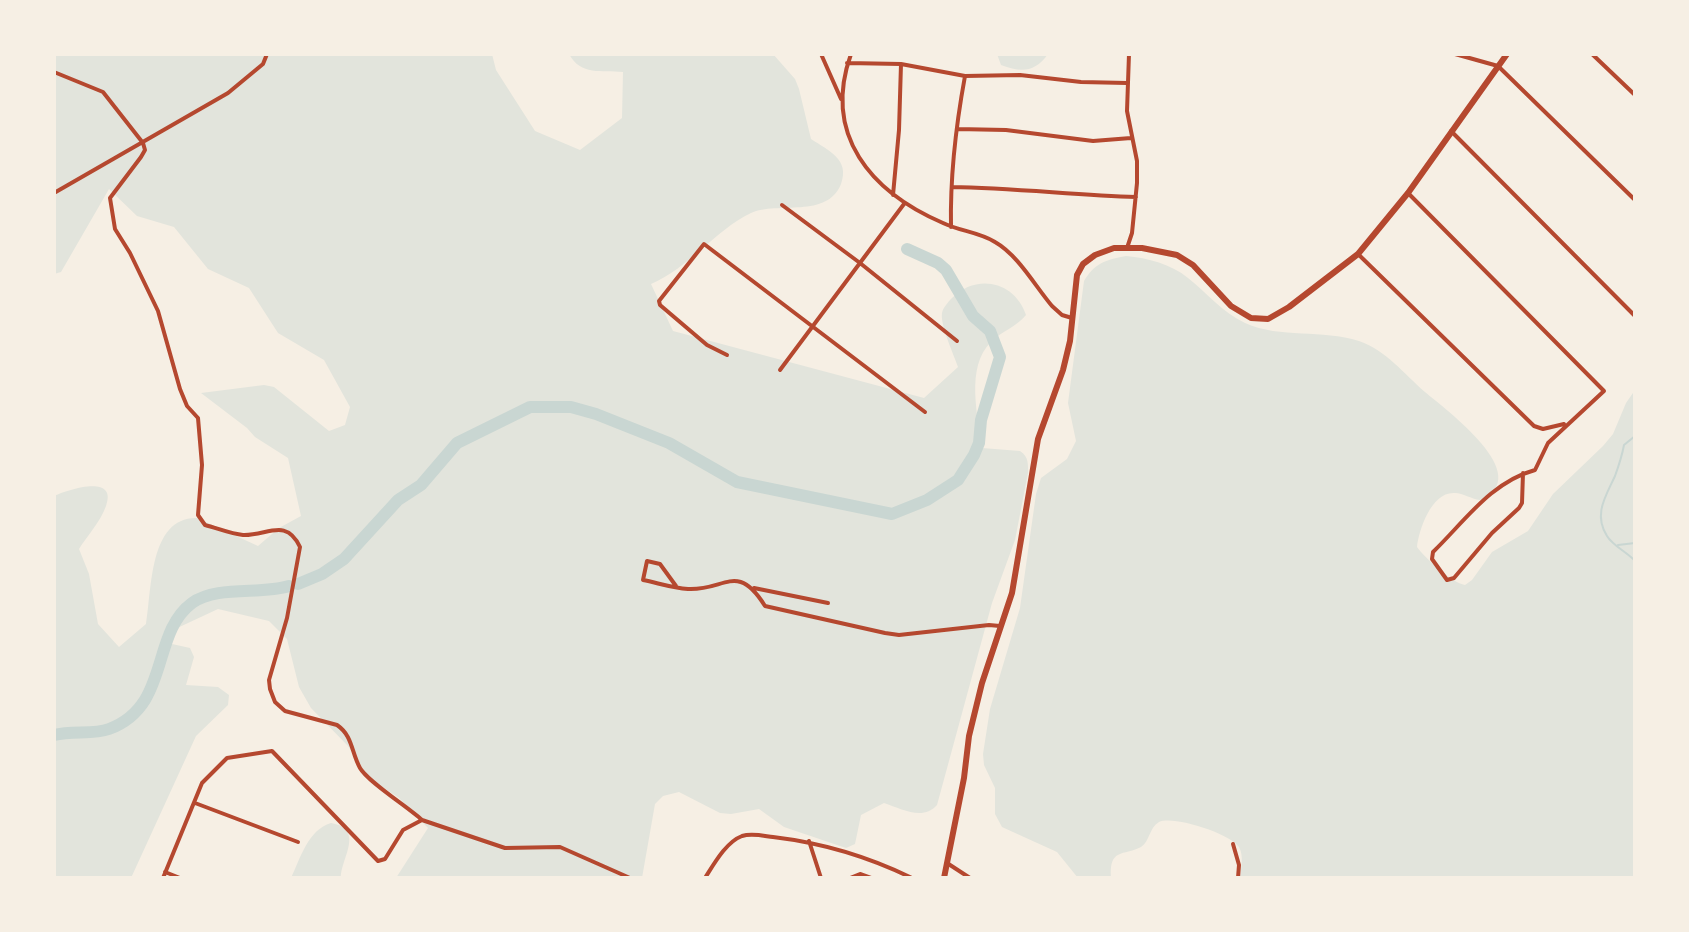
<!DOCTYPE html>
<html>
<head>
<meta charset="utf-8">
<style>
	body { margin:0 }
	#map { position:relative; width:1689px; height:932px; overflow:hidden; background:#f6efe4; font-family:Commissioner,sans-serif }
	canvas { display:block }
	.frame { position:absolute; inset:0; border:56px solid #f6efe4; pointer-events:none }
</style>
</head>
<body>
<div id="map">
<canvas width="1689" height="932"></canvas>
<div class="frame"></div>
</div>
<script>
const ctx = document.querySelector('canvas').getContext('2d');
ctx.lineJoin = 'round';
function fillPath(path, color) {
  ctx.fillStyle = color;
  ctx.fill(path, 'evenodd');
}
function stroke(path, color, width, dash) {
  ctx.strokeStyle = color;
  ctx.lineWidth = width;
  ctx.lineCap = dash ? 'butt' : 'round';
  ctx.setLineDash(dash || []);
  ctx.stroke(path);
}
fillPath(new Path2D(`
	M54,54H492L496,70L535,131L580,150L622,118L623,72C601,70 581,76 569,54H773L795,79L799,89L811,139C829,151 850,159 841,184C827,219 778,201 751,213C714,231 689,268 651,284L673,331L924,398L958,367C954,355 940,325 942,313C943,308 948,302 952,298C976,273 1015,281 1026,315C1016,327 1002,331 991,342C965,367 978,417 982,448L1020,451C1029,457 1028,464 1028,473L1015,540L992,603L937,805C923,821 902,809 884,803L861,815L855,844L846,848L784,827L759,809L731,814L720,813L679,792L663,796L655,804L642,878H396L428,828L399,798L369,778L348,746L311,708L299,687L287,639L269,621L218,609L173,630L172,644L190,648L194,657L186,685L218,687L229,695L228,705L196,736L131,878H54V496C67,490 118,473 106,506C101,521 87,536 79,549L89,574L98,624L119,647L146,624C152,589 149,517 197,518L258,546L279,528L301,516L288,458L255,437L247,428L201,393L264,385L274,387L329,431L345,425L350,407L324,360L278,333L249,288L208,269L174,227L137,216L109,189L61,272L54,274Z
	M997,54H1048C1035,72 1022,73 1001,65Z
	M1126,256C1148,258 1171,264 1188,278C1207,293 1222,312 1245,323C1281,339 1322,329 1359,341C1387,351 1403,373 1425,392C1446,410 1537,476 1480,500C1471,499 1463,493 1455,493C1432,491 1419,529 1417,547C1425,558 1452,583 1465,585L1472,580L1492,552L1528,531L1553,494L1603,446L1613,434L1626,403L1635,390V878H1240C1241,868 1244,856 1239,847C1231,834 1173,815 1159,822C1149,828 1150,841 1141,847C1123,856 1109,848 1111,878H1078L1057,852L1002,827L995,814V788L984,765L983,754L990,709L1020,608L1036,494L1041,478L1067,459L1076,441L1068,403L1084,281C1095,263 1105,260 1126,256Z
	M331,823C366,829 340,860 341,878H291C301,857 308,830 331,823Z`), '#e2e4dc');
stroke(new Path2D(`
	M1635,436L1624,445C1622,456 1619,465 1615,476C1606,496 1593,514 1607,536C1613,546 1627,552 1635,561
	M1618,545L1635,543`), '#c9d6d2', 2);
stroke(new Path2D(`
	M298,584L322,574L344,559L398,500L421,485L457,443L530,407H571L596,414L669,443L737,482L892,514L927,500L958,480L974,455L979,443L981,420L1000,357L990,331L973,316L946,270L938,263L907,249
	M54,735C72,730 93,735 109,729C171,706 150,634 192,603C217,585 261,595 289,586`), '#c9d6d2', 12);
stroke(new Path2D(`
	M821,54L841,99
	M851,54C822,135 871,192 943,223C959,231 979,232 995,242C1018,255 1035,286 1052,306L1062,315L1072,318
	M1455,54L1498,66L1635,200
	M1592,54L1635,95
	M847,63L901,64L965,76L1020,75L1081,82L1127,83
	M54,72L103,92L143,143L145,150L141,157L110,198L115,229L130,253L158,311L180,389L187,406L198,418L202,465L198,515L205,525C217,528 231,534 243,535C267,536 286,517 300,547L287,618L269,680L270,689L275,702L285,711L337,725C353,736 351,752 360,768C368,782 408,807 422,820
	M957,129L1006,130L1093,141L1131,138
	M1451,131L1635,316
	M952,187C1013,188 1075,195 1136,197
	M54,193L228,93L263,64L267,54
	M1408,193L1604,391L1548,443L1535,470C1491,482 1465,521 1433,552L1432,559L1447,580L1454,578L1492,533L1519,508L1522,503L1523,473
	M893,195L899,130L901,64
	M782,205L860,263L957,341
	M951,227C950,177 956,125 965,76
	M1127,248L1132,233L1137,183V161L1127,111L1129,54
	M1358,254L1534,426L1543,429L1564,424
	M727,355L707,345L660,305L659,301L704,244L925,412
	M780,370L904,204
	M676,586L660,564L647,561L643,580C658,583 673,588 688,589C725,591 737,561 765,606L885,633L899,635L989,625L1000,626
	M754,588L828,603
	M195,803L298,842
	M809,841L821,878
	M1233,844L1239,865L1238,878
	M947,863L970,878
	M165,872L180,878
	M163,878L202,783L227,758L272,751L378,861L385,859L403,830L422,820L505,848L560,847L630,878
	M705,878C714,864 726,842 742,836C752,833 764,836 773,837C823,843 867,856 912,878
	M850,878L860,874L871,878`), '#b5482f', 4);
stroke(new Path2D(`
	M944,878L964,778L969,736L982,683L1012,593L1038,439L1063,370L1070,341L1077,275L1083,264L1095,255L1114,248H1142L1177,255L1193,265L1231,306L1251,318L1268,319L1289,307L1358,254L1408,193L1507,54`), '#b5482f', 6);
</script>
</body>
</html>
